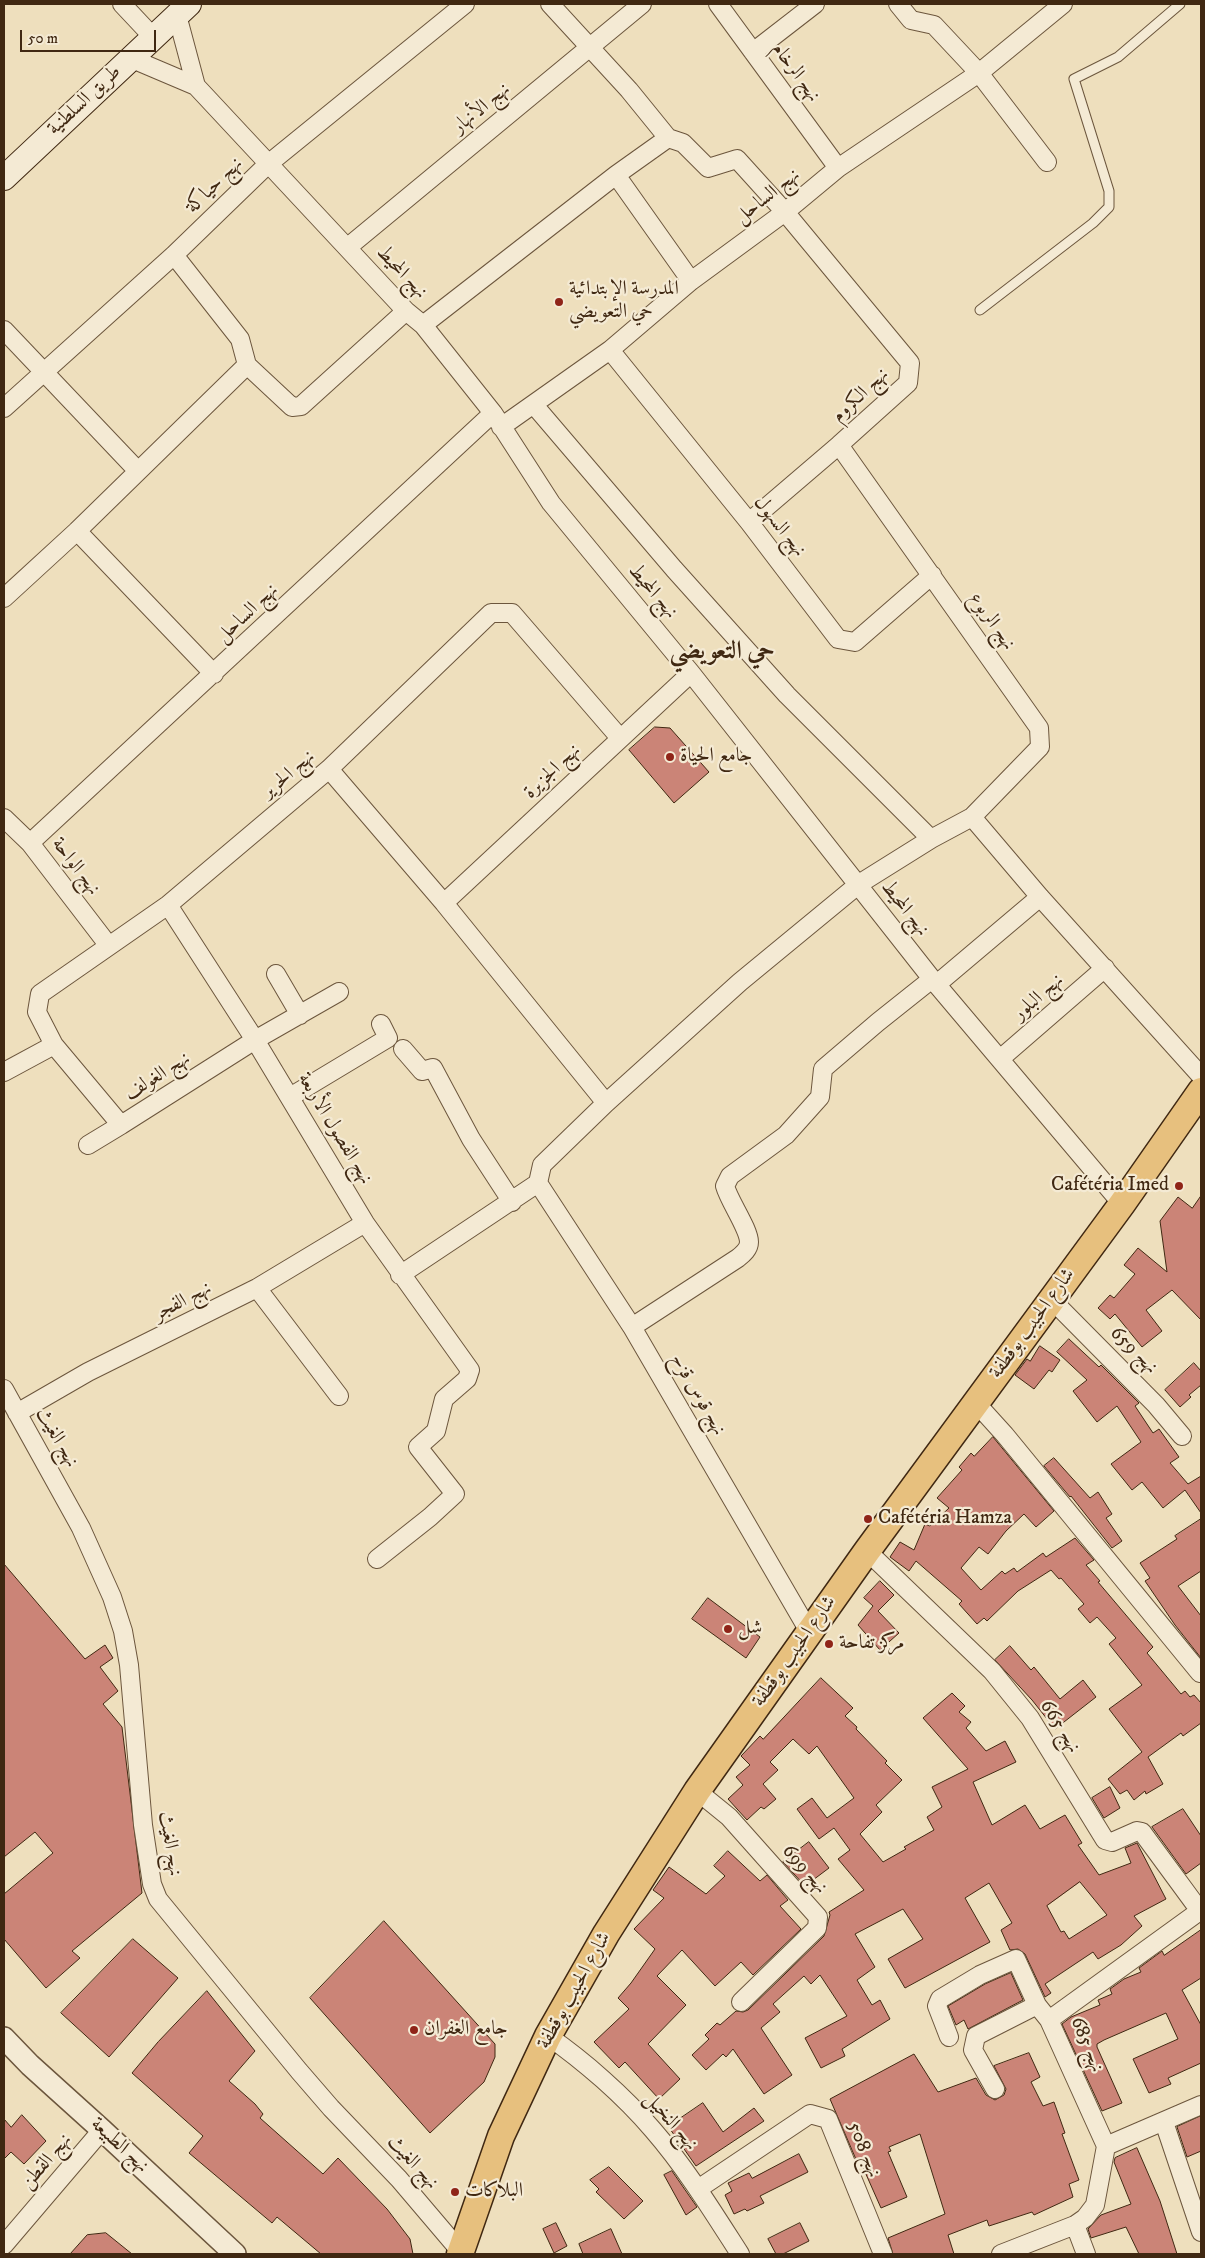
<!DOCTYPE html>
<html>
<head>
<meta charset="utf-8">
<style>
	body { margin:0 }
	#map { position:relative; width:1205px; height:2258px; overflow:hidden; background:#eedfbd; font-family:"IM FELL DW Pica",serif }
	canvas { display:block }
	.frame { position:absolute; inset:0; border:5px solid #402812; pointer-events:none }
	.scale { position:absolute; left:20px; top:30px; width:136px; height:22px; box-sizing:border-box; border:2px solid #402812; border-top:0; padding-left:6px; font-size:15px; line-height:18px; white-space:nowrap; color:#402812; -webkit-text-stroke:4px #f4ead4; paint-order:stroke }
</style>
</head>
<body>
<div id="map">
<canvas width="1205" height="2258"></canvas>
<div class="frame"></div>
<div class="scale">50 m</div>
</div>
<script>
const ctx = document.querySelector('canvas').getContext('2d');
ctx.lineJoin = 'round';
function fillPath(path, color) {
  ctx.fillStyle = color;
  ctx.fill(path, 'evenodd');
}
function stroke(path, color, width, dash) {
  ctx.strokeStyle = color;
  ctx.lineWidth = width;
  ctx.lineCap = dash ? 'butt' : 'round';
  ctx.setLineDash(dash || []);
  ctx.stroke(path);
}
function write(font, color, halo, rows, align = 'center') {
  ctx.font = font + ' "IM FELL DW Pica",Amiri,serif';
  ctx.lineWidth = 4.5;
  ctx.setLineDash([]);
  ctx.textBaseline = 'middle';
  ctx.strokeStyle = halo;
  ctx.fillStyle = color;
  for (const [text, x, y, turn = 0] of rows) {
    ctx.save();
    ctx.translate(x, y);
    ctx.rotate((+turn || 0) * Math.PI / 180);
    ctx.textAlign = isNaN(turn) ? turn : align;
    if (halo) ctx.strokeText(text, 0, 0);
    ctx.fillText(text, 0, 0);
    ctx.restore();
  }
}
const building = new Path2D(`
	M655,727L670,728L709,772L674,803L629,750Z
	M1201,1196V1320L1172,1290L1146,1310L1162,1331L1142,1347L1115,1314L1110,1319L1098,1308L1110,1295L1114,1298L1135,1274L1124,1265L1138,1248L1167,1272L1160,1221L1178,1197L1192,1208Z
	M1069,1339L1099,1367L1101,1365L1139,1403L1135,1406L1153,1433L1159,1429L1179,1457L1170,1463L1188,1484L1201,1476V1513L1185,1490L1163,1508L1142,1482L1132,1490L1111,1464L1141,1442L1117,1406L1097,1422L1073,1391L1087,1380L1057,1352Z
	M1040,1346L1060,1360L1052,1372L1049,1370L1034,1389L1015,1375L1027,1359L1030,1361Z
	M1194,1363L1201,1371V1385L1189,1395L1191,1397L1180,1407L1165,1390Z
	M993,1437L1054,1511L1036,1527L1024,1514L1006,1531L988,1554L979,1547L961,1568L981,1590L1002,1571L1005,1574L1014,1568L1017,1572L1043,1553L1046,1557L1075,1538L1094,1560L1086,1565L1100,1581L1098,1582L1153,1647L1147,1653L1181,1694L1185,1691L1190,1697L1194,1695L1201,1703V1723L1183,1736L1181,1733L1148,1757L1163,1784L1146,1794L1145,1791L1134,1800L1127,1790L1120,1794L1108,1779L1142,1752L1109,1709L1142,1685L1109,1644L1116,1638L1097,1617L1090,1623L1078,1609L1084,1604L1061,1578L1059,1579L1051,1570L1018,1591L987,1621L984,1618L977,1624L959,1604L962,1601L916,1561L909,1571L890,1557L900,1542L914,1550L925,1524L930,1526L949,1508L937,1498L962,1470L959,1467L971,1453L974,1456Z
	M1054,1458L1090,1498L1098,1492L1112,1514L1106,1518L1122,1541L1112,1548L1071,1496L1070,1497L1044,1466Z
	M1201,1519V1571L1178,1586L1201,1616V1658L1175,1625L1145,1581L1150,1578L1140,1563L1177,1539L1175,1536Z
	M4,1564L85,1659L105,1645L113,1658L100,1667L118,1691L103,1704L122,1727L142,1893L72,1951L80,1958L46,1988L4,1939V1894L53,1853L35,1832L4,1857Z
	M880,1581L894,1595L878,1611L899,1633L880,1650L858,1625L873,1606L864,1598Z
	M708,1598L760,1637L746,1658L692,1619Z
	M1010,1646L1031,1670L1034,1667L1060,1699L1083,1680L1096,1697L1055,1729L1032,1700L995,1660Z
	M821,1678L853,1708L845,1716L857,1727L856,1729L887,1761L885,1763L902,1780L876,1805L882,1812L860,1834L883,1862L906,1849L904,1847L934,1830L927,1817L942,1807L932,1787L968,1769L923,1718L952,1693L965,1706L959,1712L971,1722L966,1728L986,1751L1005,1741L1016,1762L973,1782L992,1825L1025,1805L1040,1829L1065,1815L1082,1843L1078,1845L1099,1875L1131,1863L1125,1848L1137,1843L1166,1899L1134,1916L1142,1926L1121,1945L1098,1959L1093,1952L1045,1984L1051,1993L1045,1997L1025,1954L1018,1949L1010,1950L1001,1930L1012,1923L989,1883L965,1898L990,1942L905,1988L888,1959L923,1939L903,1909L855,1934L875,1967L857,1980L872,2005L880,2000L890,2019L842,2049L845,2056L821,2068L805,2038L847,2016L820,1975L811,1984L804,1976L773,2004L780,2012L761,2028L792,2075L764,2094L733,2049L726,2057L723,2054L706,2070L692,2055L709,2039L705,2035L717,2023L720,2025L736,2011L743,2012L748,2010L824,1936L830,1915L829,1912L864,1890L838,1859L850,1850L834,1828L819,1839L797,1809L812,1798L827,1818L854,1798L817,1746L809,1754L793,1739L770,1762L778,1770L763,1784L776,1799L764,1809L761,1807L747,1820L728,1799L743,1785L736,1777L750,1765L741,1756L760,1736L763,1739ZM1080,1882L1107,1915L1069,1939L1064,1931L1061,1932L1047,1906Z
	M1110,1787L1120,1808L1104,1818L1092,1798Z
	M1183,1809L1201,1836V1863L1186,1874L1152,1827Z
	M809,1842L829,1868L805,1886L783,1862Z
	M728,1851L760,1881L767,1875L788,1900L780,1906L801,1929L753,1975L741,1962L715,1986L682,1950L657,1976L686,2005L648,2044L680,2079L659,2099L625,2062L619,2068L594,2042L629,2009L618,1998L631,1983L655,1949L634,1929L664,1898L653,1890L669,1867L706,1894L725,1876L714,1866Z
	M384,1921L495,2044V2057L484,2082L430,2133L310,1998Z
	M1201,1930V1978L1182,1990L1201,2025V2063L1168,2078L1171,2084L1149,2093L1133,2059L1178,2039L1166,2013L1104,2040L1097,2044V2047L1122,2103L1102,2111L1062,2024L1071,2017L1100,2005L1098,2000L1112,1994L1110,1989L1124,1979L1141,1972L1139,1968L1162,1951L1164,1955Z
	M133,1939L178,1978L109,2057L61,2013Z
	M1011,1973L1023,2000L968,2029L964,2020L956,2025L948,2006L985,1984Z
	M207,1991L255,2051L229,2081L255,2104L263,2114L260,2118L323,2174L338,2158L387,2209L410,2239L413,2254H321L277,2217L272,2223L189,2153L203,2136L132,2073L158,2042Z
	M1029,2053L1040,2077L1031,2082L1043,2106L1054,2102L1065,2133L1062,2134L1079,2180L1069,2184L1073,2197L1034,2215L1032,2212L989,2226L987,2220L948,2235L954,2254H893L888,2238L945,2214L920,2134L889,2147L891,2151L888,2152L907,2197L881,2208L861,2163L858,2164L830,2099L914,2054L938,2092L976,2078L986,2095L995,2100L1004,2095L1006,2089L994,2066Z
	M703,2103L723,2132L754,2108L764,2121L696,2166L670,2129L682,2121L681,2118Z
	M22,2115L46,2141L24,2164L11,2152L4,2159V2119L11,2127Z
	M1201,2116V2151L1187,2157L1177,2127Z
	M1137,2148L1160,2201L1177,2254H1139L1126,2227L1091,2238L1088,2229L1101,2215L1131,2204L1114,2162L1115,2158Z
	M799,2154L808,2172L760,2196L764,2203L747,2211L745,2209L734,2214L725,2195L732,2191L728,2183L749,2173L752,2178Z
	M609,2167L643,2201L624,2219L596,2192L599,2189L590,2180Z
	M672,2171L697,2207L686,2215L664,2175Z
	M556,2223L567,2246L554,2253L543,2229Z
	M800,2223L809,2241L783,2254H776L768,2239Z
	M611,2229L622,2254H583L579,2244Z
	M106,2233L132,2254H70L87,2235Z`);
fillPath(building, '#cb8477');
stroke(building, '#402812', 1);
const service = new Path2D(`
	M980,310L1093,223L1109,207V191L1074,79L1118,57L1180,4`);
const minor = new Path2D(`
	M122,4L153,37
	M550,4L629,90L668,138L683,143L708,168L737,159L785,212L910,363L908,383L839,445L749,522
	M718,4L838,168
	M898,4L911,20L934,25L979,73L1047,162
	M177,15L196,86
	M753,52L815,4
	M130,58L196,86L406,311L423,325L493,413L551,503L691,673L932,979L1122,1204
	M616,175L691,281
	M348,247L642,4
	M174,255L240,339L247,365L292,407L301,406L406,311
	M423,325L616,175L668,138
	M4,330L137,470
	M610,350L749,522L838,639L855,642L932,575
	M534,405L674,569L787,695L931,839
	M4,408L174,255L267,165L465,4
	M501,427L610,350L691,281L785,212L838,168L979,73L1063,4
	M77,531L214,674
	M4,598L77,531L247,365
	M329,769L444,903L606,1103
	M972,817L1040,897L1201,1076
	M4,818L30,843L109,946
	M30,843L493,413
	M444,903L691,673
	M168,905L255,1040L365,1223L470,1370L467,1379L444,1399L436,1431L418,1447L455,1494L430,1517L377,1559
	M276,974L300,1015
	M937,984L1040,897
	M54,1045L121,1125L255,1040L339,992
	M403,1049L422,1071L433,1068L471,1139L512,1202
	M1000,1059L1105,968
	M4,1072L54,1045L37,1012L40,994L168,905L329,769L491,613H512L620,738
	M290,1097L388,1038L381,1024
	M88,1145L121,1125
	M538,1183L632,1327L810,1633
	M400,1275L538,1183L542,1165L606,1103L740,982L859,884L931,839L972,817L1040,747L1039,728L839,445
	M257,1288L339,1396
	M1051,1299L1156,1405L1182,1436
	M632,1327L738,1258C743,1254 749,1249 749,1242C749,1229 729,1201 725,1186L730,1176L786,1135L820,1097L823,1069L878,1022L932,979
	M4,1389L81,1528L112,1597L123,1631L129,1665L143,1825L152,1884L158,1899L299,2071L331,2108L399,2179L461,2252
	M976,1403L1005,1435L1200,1673
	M17,1413L88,1372L257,1288L365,1223
	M867,1551L992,1671L1030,1718L1105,1840L1112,1842L1137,1831L1142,1832L1200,1911
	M697,1791L729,1817L818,1917L817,1928L741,2002
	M548,2036C584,2061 624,2096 653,2130C686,2168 713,2212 740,2254
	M949,2037L937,2006L940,1999L980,1975L1016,1959L1037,2005L1049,2020
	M995,2089L973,2050L976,2036L1037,2005
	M1164,2122L1201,2232
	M1106,2146L1201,2105
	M698,2189L810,2114L828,2119L883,2254
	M4,2245L102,2130
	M1001,2254L1075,2225
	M1086,2254L1075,2225L1085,2218L1095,2205L1106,2146L1049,2020L1201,1910`);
const tertiary = new Path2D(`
	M4,2038L30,2065L102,2130L235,2254`);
const secondary = new Path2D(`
	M4,178L189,4`);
const primary = new Path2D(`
	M460,2254L501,2136L548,2036L606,1934L697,1791L867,1551L1122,1204L1201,1091`);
stroke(service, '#6c563d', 11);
stroke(minor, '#6c563d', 20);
stroke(tertiary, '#6c563d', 24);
stroke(secondary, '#402812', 26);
stroke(primary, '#402812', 29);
stroke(service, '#f4ead4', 9);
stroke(minor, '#f4ead4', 18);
stroke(tertiary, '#f4ead4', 21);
stroke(secondary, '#f4ead4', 24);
stroke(primary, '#e7c07e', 26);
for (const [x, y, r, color] of [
	[559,302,5,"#8f2418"],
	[670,757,5,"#8f2418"],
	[1179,1186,5,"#8f2418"],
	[868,1519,5,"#8f2418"],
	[728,1629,5,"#8f2418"],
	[829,1644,5,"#8f2418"],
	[414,2030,5,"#8f2418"],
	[455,2192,5,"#8f2418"]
]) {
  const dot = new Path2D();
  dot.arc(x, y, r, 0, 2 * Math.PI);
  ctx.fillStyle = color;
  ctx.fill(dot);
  stroke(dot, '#f4ead4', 2);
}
write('20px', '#402812', '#f4ead4', [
	["نهج الرخام",795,73,54],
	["طريق السلطنية",85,101,-43],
	["نهج الأنهار",482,109,-39],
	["نهج حياكة",215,186,-44],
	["نهج الساحل",768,197,-38],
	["نهج المحيط",401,273,47],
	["نهج الكروم",861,396,-43],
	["نهج السهول",779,527,52],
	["نهج المحيط",652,592,50],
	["نهج الساحل",248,614,-43],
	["نهج الربوع",991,622,55],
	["نهج الجزيرة",553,772,-43],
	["نهج الحرير",289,775,-40],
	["نهج الواحة",75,867,53],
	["نهج المحيط",904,909,52],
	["نهج البلور",1039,998,-41],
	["نهج الغولف",158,1077,-32],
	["نهج الفصول الأربعة",334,1129,59],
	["نهج الفجر",183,1302,-27],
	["شارع الحبيب بوقطفة",1033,1324,-54],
	["نهج 659",1133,1351,45],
	["نهج قوس قزح",697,1395,60],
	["نهج الغيث",56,1438,60],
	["شارع الحبيب بوقطفة",795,1652,-55],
	["نهج 665",1059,1727,58],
	["نهج الغيث",169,1844,81],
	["نهج 699",804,1870,49],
	["شارع الحبيب بوقطفة",575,1991,-61],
	["نهج 685",1086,2045,68],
	["نهج النخيل",670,2122,49],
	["نهج الطبيعة",119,2146,43],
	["نهج 508",863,2150,68],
	["نهج القطن",47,2162,-49],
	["نهج الغيث",412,2163,48]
]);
write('20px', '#402812', '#f4ead4', [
	["المدرسة الإبتدائية",569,290],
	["حي التعويضي",569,313],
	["جامع الحياة",680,757],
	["Cafétéria Imed",1169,1186,"right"],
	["Cafétéria Hamza",878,1519],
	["شل",738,1629],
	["مركز تفاحة",839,1644],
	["جامع الغفران",424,2030],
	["البلاكات",465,2192]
], 'left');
write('bold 25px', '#402812', '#f4ead4', [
	["حي التعويضي",722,653]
]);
</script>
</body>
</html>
